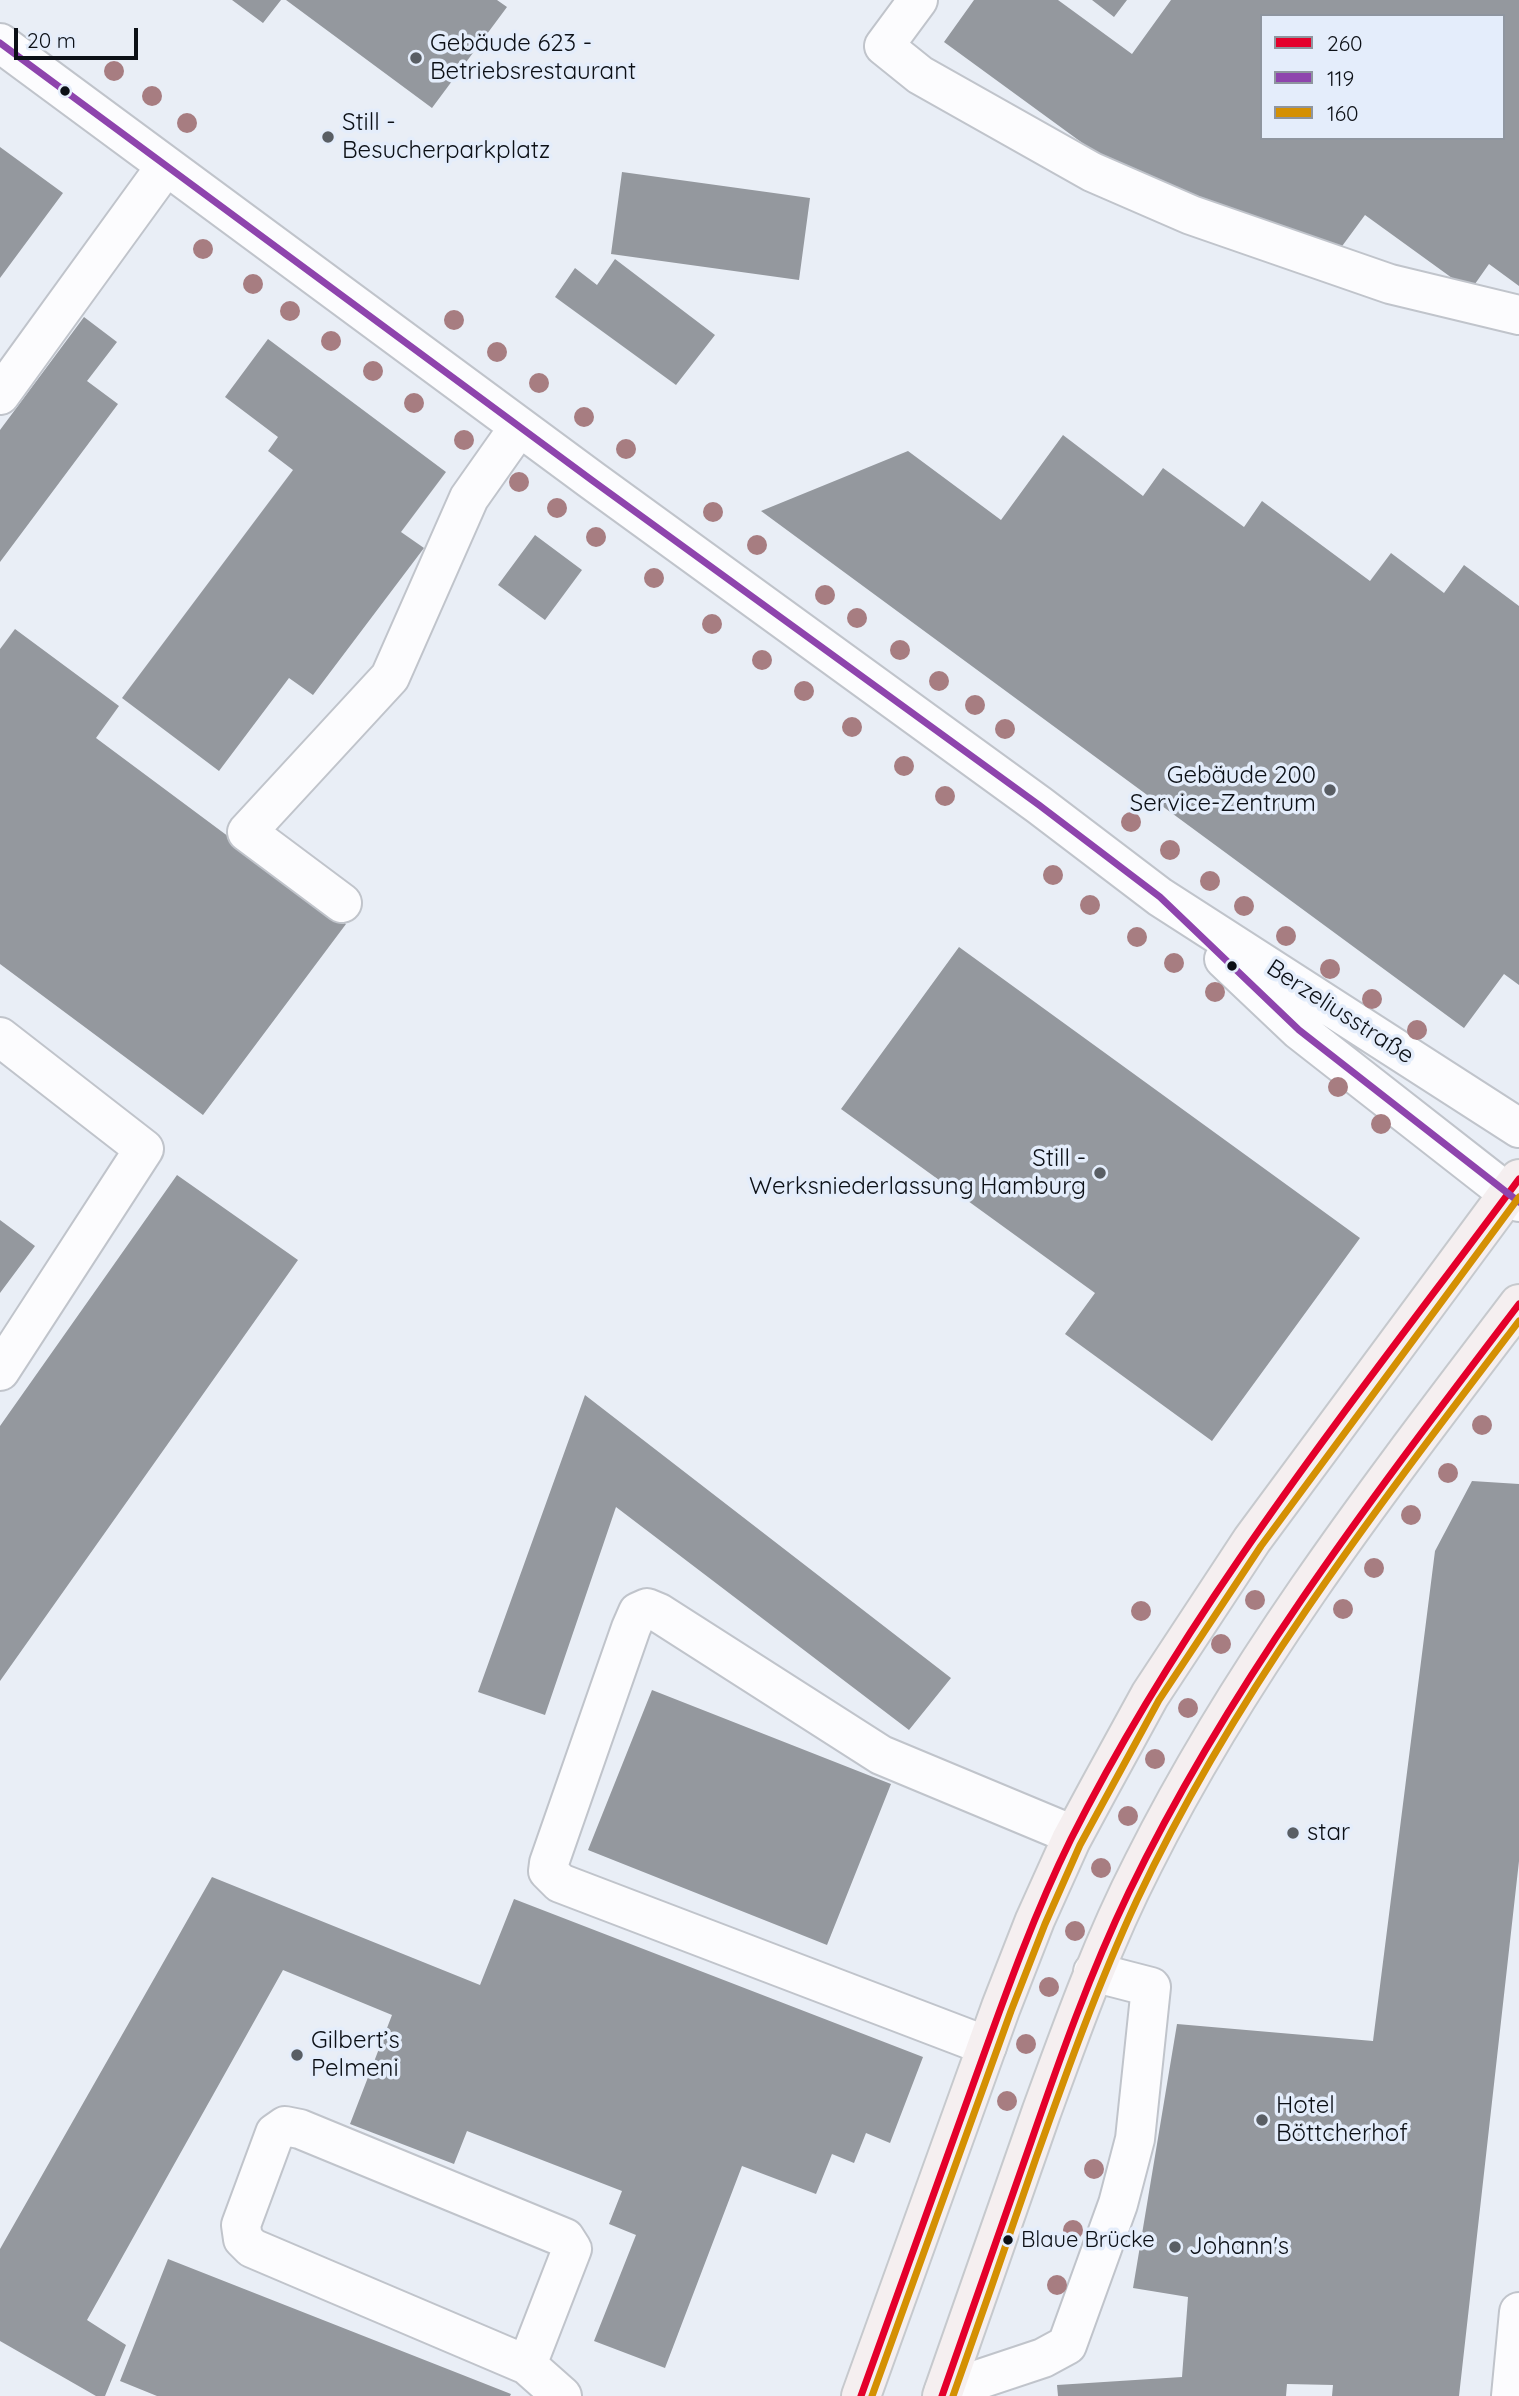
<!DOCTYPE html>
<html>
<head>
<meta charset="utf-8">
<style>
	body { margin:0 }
	#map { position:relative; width:1519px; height:2396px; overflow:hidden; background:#e9eef6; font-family:Quicksand,sans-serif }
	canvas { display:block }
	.legend { position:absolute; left:1260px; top:14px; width:245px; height:126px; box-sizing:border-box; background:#e4edfb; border:2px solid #8e959f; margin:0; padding:9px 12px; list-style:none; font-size:21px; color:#0c1016 }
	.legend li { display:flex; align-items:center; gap:14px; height:35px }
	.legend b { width:35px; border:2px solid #8e959f }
	.scale { position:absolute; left:14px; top:28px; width:124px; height:32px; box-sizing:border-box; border:4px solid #0c1016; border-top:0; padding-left:9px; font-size:21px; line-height:24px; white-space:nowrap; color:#0c1016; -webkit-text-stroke:5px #e4edfb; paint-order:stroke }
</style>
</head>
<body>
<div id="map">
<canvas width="1519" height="2396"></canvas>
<ul class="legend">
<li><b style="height:9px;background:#e4002b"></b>260</li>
<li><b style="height:9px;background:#8e44ad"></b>119</li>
<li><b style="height:9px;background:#d49003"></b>160</li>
</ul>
<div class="scale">20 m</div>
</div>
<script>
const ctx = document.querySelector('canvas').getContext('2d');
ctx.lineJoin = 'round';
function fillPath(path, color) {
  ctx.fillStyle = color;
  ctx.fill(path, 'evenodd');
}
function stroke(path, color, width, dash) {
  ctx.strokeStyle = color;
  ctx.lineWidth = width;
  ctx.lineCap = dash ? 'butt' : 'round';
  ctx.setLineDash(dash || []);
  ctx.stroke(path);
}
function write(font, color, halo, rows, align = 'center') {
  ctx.font = font + ' Quicksand,sans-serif';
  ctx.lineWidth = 7;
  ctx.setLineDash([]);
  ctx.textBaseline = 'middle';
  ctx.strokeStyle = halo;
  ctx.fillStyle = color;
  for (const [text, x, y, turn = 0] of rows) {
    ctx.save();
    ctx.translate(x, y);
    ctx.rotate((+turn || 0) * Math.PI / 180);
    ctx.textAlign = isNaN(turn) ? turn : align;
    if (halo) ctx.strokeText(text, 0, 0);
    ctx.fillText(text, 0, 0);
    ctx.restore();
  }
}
fillPath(new Path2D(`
	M232,0H281L263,23Z
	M286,0H497L507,7L432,108Z
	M974,0H1058L1132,54L1171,0H1519V286L1489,264L1470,291L1365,215L1337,253L1103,158L944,42ZM1262,16H1503V138H1262Z
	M1092,0H1127L1114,17Z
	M0,147L63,193L0,278Z
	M622,172L810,198L799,280L611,254Z
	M615,259L715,335L676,385L555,297L575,268L597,285Z
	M84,317L117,342L87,381L118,404L0,562V430Z
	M268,339L446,472L401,532L424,548L313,695L289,678L219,771L122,698L293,470L268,451L278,437L225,397Z
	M1063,435L1143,496L1163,468L1244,527L1262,501L1370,581L1391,553L1444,593L1464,565L1519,606V985L1504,974L1464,1028L761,511L908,451L1001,520Z
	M535,535L582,570L545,620L498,585Z
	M15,629L119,706L96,738L346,924L203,1115L0,964V649Z
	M959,947L1360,1238L1212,1441L1065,1334L1095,1293L841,1109Z
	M177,1175L298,1260L0,1681V1426Z
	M0,1220L35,1246L0,1293Z
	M585,1395L951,1678L909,1730L616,1507L545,1715L478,1692Z
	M1472,1481L1519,1484V1861L1459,2396H1332L1333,2385L1287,2384L1286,2396H1058L1057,2385L1182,2377L1188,2297L1133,2288L1177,2024L1373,2041L1435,1551Z
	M652,1690L891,1784L827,1945L588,1850Z
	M212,1877L480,1985L514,1899L923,2057L890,2143L866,2133L854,2163L832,2154L816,2194L742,2166L665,2368L594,2341L636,2235L609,2224L622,2191L467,2131L454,2164L350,2124L392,2015L283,1970L87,2320L126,2345L105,2396H96L0,2341V2249Z
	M168,2259L511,2394L510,2396H157L120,2381Z`), '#94989e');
const minor = new Path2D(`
	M918,0L884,46L920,75L1092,172L1191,215L1390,284L1519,315
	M0,43L593,481L1039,805L1160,897L1519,1128
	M0,395L166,166
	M342,903L247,832L390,677L469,498L519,427
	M1224,959L1299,1030L1519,1202
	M0,1037L144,1149L0,1371
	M987,2046L560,1883L548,1871L549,1863L631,1628L638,1612L647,1608L659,1613L881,1755L1073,1835
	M527,2365L572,2249L565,2238L300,2129L285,2126L275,2133L241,2225L243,2239L252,2248L527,2365L562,2396
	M944,2391L1043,2358L1067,2345L1118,2204L1135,2139L1151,1987L1093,1972
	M1511,2396L1519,2312`);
const major = new Path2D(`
	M861,2396L1001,2007L1035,1920L1071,1840L1098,1790L1150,1695L1252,1540L1519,1179
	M942,2396C975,2302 1008,2207 1041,2113C1072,2028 1102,1944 1143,1864C1244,1662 1383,1483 1519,1304`);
stroke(minor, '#c0c4cb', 42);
stroke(major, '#c6c9cd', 42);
stroke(minor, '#fcfcfe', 38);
stroke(major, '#f5eff0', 38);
stroke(new Path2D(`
	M861,2396C897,2295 934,2194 970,2093C1001,2007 1031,1920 1071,1839C1190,1602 1362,1391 1519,1179
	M942,2396C972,2311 1001,2227 1031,2142C1060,2058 1090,1973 1129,1892C1232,1679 1377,1491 1519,1304`), '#e4002b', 7);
stroke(new Path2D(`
	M0,43L593,481L1039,805L1160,897L1299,1030L1519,1202`), '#8e44ad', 7);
stroke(new Path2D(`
	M872,2396L1011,2011L1045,1924L1080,1845L1159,1700L1261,1546L1519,1197
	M953,2396C981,2317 1009,2237 1036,2158C1067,2071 1098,1984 1137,1900C1236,1690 1379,1505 1519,1321`), '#d49003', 7);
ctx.fillStyle = '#a77d81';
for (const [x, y] of [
	[114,71],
	[152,96],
	[187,123],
	[203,249],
	[253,284],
	[290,311],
	[454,320],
	[331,341],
	[497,352],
	[373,371],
	[539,383],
	[414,403],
	[584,417],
	[464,440],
	[626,449],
	[519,482],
	[557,508],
	[713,512],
	[596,537],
	[757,545],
	[654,578],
	[825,595],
	[857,618],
	[712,624],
	[900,650],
	[762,660],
	[939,681],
	[804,691],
	[975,705],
	[852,727],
	[1005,729],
	[904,766],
	[945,796],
	[1131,822],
	[1170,850],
	[1053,875],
	[1210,881],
	[1090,905],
	[1244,906],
	[1286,936],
	[1137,937],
	[1174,963],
	[1330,969],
	[1215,992],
	[1372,999],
	[1417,1030],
	[1338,1087],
	[1381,1124],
	[1482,1425],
	[1448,1473],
	[1411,1515],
	[1374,1568],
	[1255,1600],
	[1343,1609],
	[1141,1611],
	[1221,1644],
	[1188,1708],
	[1155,1759],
	[1128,1816],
	[1101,1868],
	[1075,1931],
	[1049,1987],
	[1026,2044],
	[1007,2101],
	[1094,2169],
	[1073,2230],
	[1057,2285]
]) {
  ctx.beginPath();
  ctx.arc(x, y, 10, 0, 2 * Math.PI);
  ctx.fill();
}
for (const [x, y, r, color] of [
	[416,58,7,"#595e64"],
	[65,91,6,"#0c1016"],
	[328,137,7,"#595e64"],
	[1330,790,7,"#595e64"],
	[1232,966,6,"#0c1016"],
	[1100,1173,7,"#595e64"],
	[1293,1833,7,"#595e64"],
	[297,2055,7,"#595e64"],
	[1262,2120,7,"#595e64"],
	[1008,2240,6,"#0c1016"],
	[1175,2247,7,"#595e64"]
]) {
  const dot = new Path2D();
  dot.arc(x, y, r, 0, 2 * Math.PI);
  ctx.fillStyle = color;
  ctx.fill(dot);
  stroke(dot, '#e4edfb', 2.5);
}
write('22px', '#0c1016', '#e4edfb', [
	["Blaue Brücke",1021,2240]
], 'left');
write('24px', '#0c1016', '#e4edfb', [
	["Gebäude 623 -",430,44],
	["Betriebsrestaurant",430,72],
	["Still -",342,123],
	["Besucherparkplatz",342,151],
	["Gebäude 200",1316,776,"right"],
	["Service-Zentrum",1316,804,"right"],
	["Still -",1086,1159,"right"],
	["Werksniederlassung Hamburg",1086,1187,"right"],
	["star",1307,1833],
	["Gilbert’s",311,2041],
	["Pelmeni",311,2069],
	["Hotel",1276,2106],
	["Böttcherhof",1276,2134],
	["Johann's",1189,2247]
], 'left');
write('24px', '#0c1016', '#e4edfb', [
	["Berzeliusstraße",1340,1012,33]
]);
</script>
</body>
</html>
